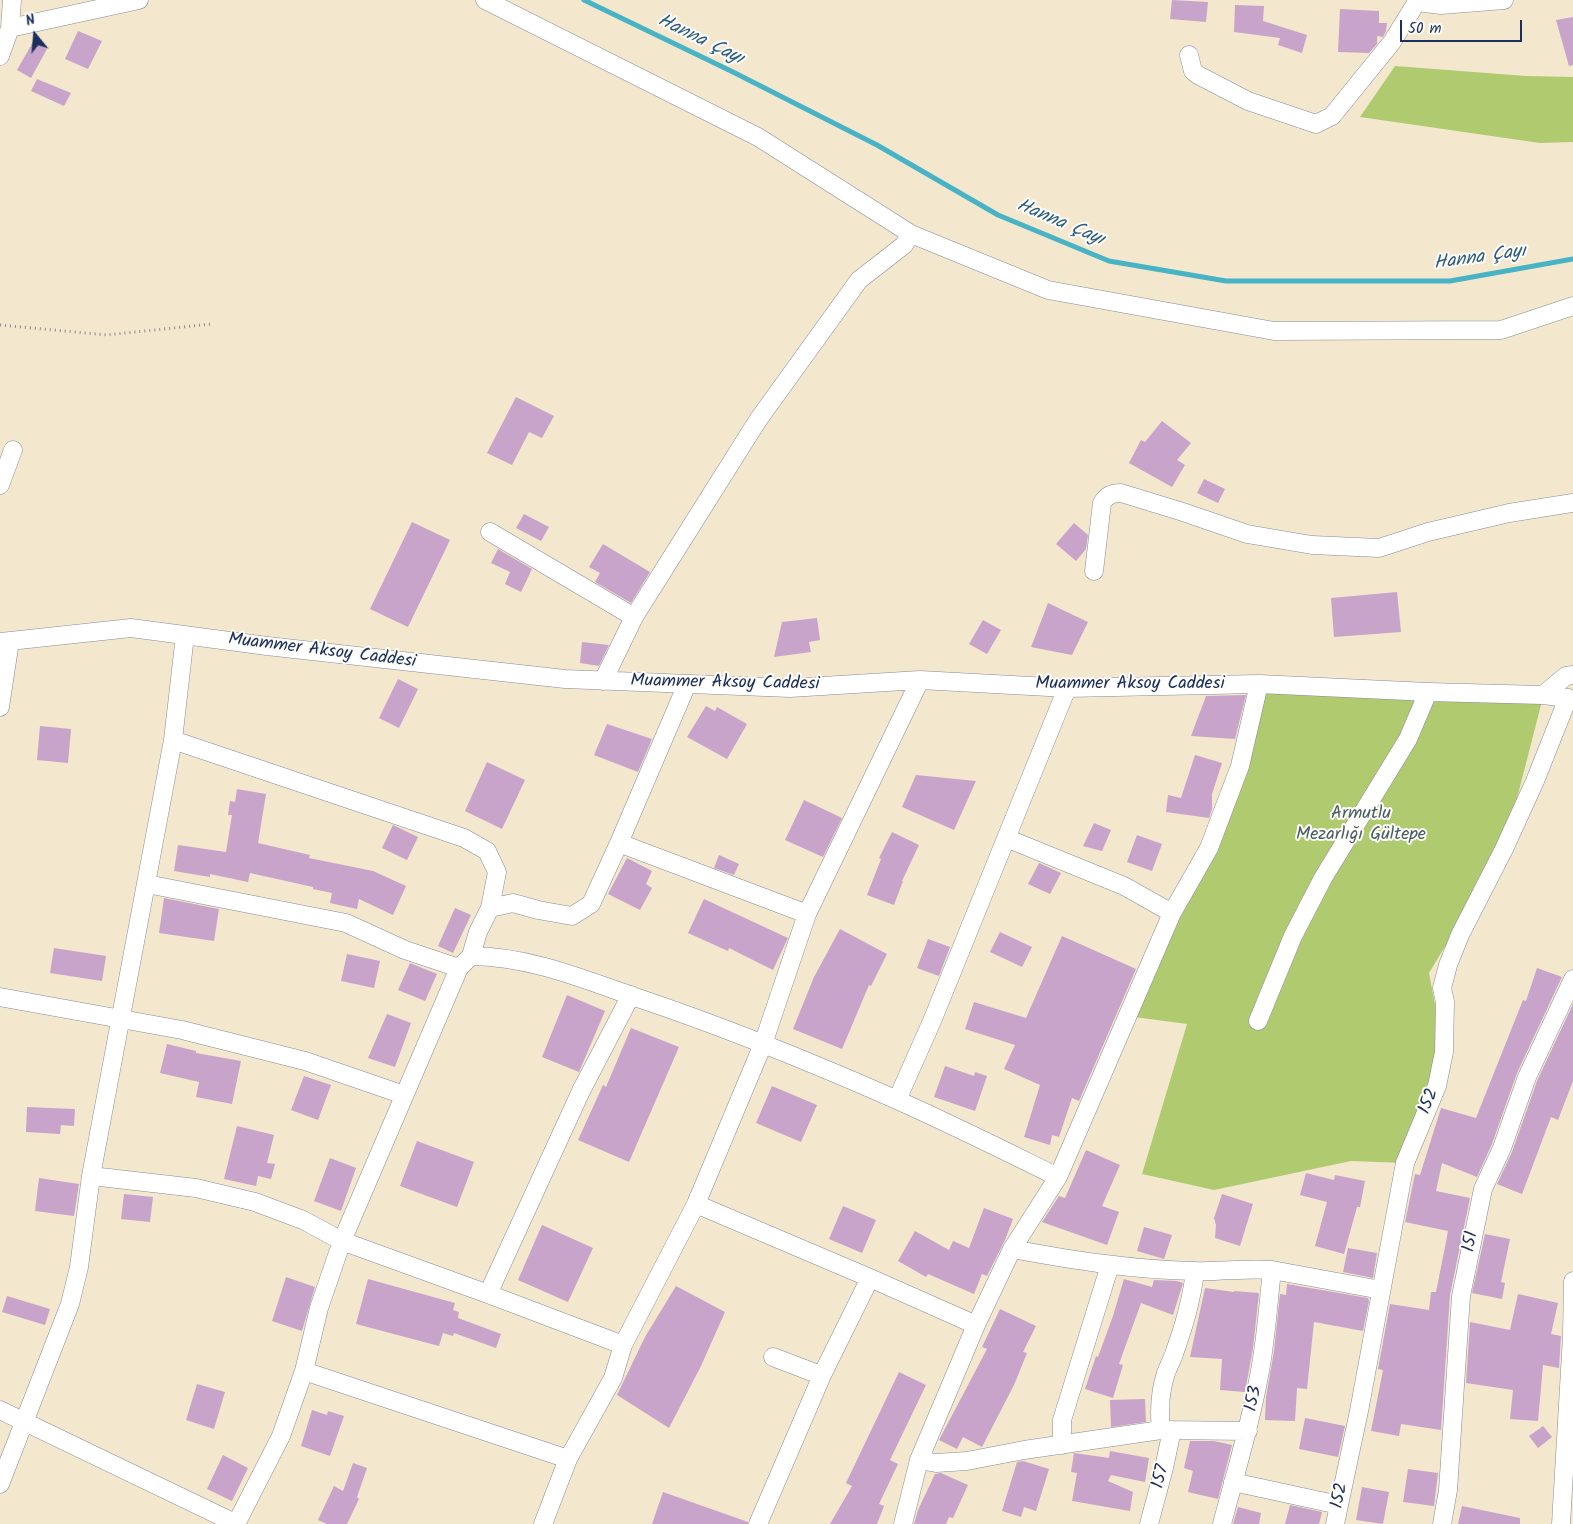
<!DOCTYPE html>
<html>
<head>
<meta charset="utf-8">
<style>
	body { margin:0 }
	#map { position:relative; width:1573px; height:1524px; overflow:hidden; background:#f3e7ce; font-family:Kalam,sans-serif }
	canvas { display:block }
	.north { position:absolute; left:10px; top:10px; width:50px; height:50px; -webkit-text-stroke:4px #fdfcf7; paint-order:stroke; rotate:343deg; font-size:14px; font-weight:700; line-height:20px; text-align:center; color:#1b2f5e }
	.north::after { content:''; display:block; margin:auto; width:18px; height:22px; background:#1b2f5e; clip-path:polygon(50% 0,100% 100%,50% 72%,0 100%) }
	.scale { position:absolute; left:1400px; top:20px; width:122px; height:22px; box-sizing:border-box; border:2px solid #1b2f5e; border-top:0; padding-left:6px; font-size:15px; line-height:18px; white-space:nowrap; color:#1b2f5e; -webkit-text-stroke:4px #fdfcf7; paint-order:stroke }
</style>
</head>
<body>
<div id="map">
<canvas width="1573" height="1524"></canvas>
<div class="north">N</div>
<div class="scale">50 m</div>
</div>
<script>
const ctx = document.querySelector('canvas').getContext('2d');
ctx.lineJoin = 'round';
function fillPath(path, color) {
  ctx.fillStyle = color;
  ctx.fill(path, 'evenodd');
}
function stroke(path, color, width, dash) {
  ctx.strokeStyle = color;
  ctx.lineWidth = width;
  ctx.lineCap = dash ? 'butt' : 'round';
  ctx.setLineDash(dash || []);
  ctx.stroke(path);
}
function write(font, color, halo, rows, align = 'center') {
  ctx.font = font + ' Kalam,sans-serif';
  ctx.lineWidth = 4;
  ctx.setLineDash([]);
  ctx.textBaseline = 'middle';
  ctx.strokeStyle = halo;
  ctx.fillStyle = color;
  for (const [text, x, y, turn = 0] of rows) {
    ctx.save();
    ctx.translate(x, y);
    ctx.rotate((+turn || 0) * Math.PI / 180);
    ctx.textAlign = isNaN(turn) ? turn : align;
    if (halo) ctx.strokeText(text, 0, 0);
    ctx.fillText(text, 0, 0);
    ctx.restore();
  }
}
fillPath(new Path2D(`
	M1395,66L1526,76L1573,77V142L1540,143L1360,117Z
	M1259,684L1542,701L1504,849L1429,973L1444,1052L1405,1163L1351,1161L1214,1190L1142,1174L1187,1024L1127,1016L1209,848Z`), '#b0ca70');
stroke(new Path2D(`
	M584,0L733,72L877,145L998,215L1109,261L1226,281H1450L1573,259`), '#48b3c5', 5);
fillPath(new Path2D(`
	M1172,0L1208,2L1206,22L1170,19Z
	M1235,5L1264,6L1263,21L1307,35L1302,53L1278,45L1280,38L1234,32Z
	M1340,9L1379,11V23H1387L1386,31L1383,37L1377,36V44L1369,53L1338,52Z
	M1573,17V65L1569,66L1556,20Z
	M78,31L102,41L88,69L65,59Z
	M33,42L47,49L31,78L17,70Z
	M37,79L71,93L64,106L31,91Z
	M516,397L554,416L542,438L529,432L512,465L487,453Z
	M1162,421L1191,443L1177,460L1185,465L1172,487L1129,463L1141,440L1145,442Z
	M1204,479L1225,489L1218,503L1197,493Z
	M524,514L549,527L541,541L516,528Z
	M412,522L450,540L408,627L370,609Z
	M1074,523L1088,535L1086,549L1076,561L1056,544Z
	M603,544L650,572L631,603L595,582L600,573L589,567Z
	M498,549L532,569L521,592L505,584L510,572L491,563Z
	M1397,592L1401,632L1334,637L1331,598Z
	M1048,603L1088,622L1072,655L1031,647Z
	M817,618L820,640L809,642L811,652L774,657L782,622Z
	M983,620L1001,630L987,654L969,644Z
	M582,642L609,645L599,666L580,663Z
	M398,679L418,689L399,728L379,718Z
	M1246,695L1235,739L1191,736L1206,696Z
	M706,706L715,711L717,707L747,724L727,759L687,737Z
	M607,724L652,739L638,772L594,755Z
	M40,726L71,729L68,763L37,760Z
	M1195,755L1222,763L1212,794V809L1209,818L1166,812L1168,795L1181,798Z
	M487,762L525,780L502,829L465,811Z
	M916,775L976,781L954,830L902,807Z
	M237,789L266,794L258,843L310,855L309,858L373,871L406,886L393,915L359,899L357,909L330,903L332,893L313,889V887L250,873L248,882L210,874V877L174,871L178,845L226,852L232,815H228L230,801L235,802Z
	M804,800L842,818L823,857L785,840Z
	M1094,823L1111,830L1102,851L1083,846Z
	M393,825L418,837L407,860L382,848Z
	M892,832L919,845L902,881H903L894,905L867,895L881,859L879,858Z
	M1137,835L1162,844L1152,871L1127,862Z
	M719,855L739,864L734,875L714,868Z
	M627,858L652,871L646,884L652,888L640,910L608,894Z
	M1039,863L1061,873L1050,894L1028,884Z
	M164,898L219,909L214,941L159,933Z
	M704,899L788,938L773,970L729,948L728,951L688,933Z
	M455,908L471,915L453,953L438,946Z
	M840,929L887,954L871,986L869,985L842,1049L793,1029L814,977Z
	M1000,932L1032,947L1022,967L990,952Z
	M1062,936L1136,969L1079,1101L1072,1098L1059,1137L1052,1135L1050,1145L1024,1137L1040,1085L1004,1069L1015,1045L965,1029L974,1002L1026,1018Z
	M928,939L950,947L939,976L917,968Z
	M54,948L106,956L102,981L50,973Z
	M347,954L380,961L374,988L341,981Z
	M410,963L437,974L425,1001L398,990Z
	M1537,968L1562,977L1517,1073L1492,1144L1477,1177L1442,1163L1436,1191L1470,1198L1450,1295L1441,1430L1401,1424L1399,1436L1371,1431L1383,1370L1378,1369L1390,1304L1429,1310L1431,1292H1436L1445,1247L1448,1231L1405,1222L1415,1174L1420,1175L1441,1108L1476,1118L1523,1000L1526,1001Z
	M567,995L605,1011L579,1072L542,1057Z
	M1573,1004V1081L1558,1120L1551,1117L1522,1194L1497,1184L1512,1152L1537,1081Z
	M387,1014L411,1023L395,1067L368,1058Z
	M631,1028L679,1047L629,1162L578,1140L603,1085L606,1087Z
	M167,1044L196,1051V1053L241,1061L232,1104L196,1097L199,1082L160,1073Z
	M945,1066L974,1076L975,1072L987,1076L975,1111L934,1097Z
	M304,1076L331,1085L318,1120L291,1110Z
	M772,1086L817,1105L801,1142L756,1123Z
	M27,1107L75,1109L74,1126L61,1125L60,1134L26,1132Z
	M237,1126L274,1135L267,1163L275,1164L271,1179L258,1176L256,1186L224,1179Z
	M417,1141L474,1162L457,1207L400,1186Z
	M1086,1150L1120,1165L1102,1206L1119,1212L1107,1245L1042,1222L1059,1196L1065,1198Z
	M330,1158L356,1168L341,1211L314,1201Z
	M1306,1173L1334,1180L1335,1175L1365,1181L1360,1207H1357L1344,1254L1315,1246L1327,1202L1300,1195Z
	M39,1178L79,1184L74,1216L35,1211Z
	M124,1194L153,1197L150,1222L121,1219Z
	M1222,1194L1253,1204L1240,1246L1215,1238L1216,1225L1214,1218Z
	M843,1206L876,1220L862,1253L829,1239Z
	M984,1208L1013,1219L1005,1240L987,1276L982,1274L974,1294L928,1274L926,1277L898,1261L915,1231L949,1250L953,1241L969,1248Z
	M542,1225L593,1248L568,1302L518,1280Z
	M1144,1227L1172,1235L1164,1259L1137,1251Z
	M1485,1234L1510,1239L1501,1282L1505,1283L1502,1299L1472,1293Z
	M1348,1248L1377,1253L1373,1278L1343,1272Z
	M286,1277L315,1287L302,1331L272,1321Z
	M368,1279L455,1303L453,1310L459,1312L458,1318L501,1334L496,1348L454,1333L453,1336L443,1333L439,1346L356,1324Z
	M1124,1279L1152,1287L1154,1280L1177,1281L1183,1283L1173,1315L1141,1303L1119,1364L1123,1365L1113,1398L1085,1389L1096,1356L1098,1357L1113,1316Z
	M1287,1284L1368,1298L1369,1301L1363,1331L1314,1322L1307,1389L1297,1388L1295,1421L1265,1420L1266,1397L1274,1351L1280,1294L1286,1295Z
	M676,1286L725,1312L701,1366L669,1428L617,1395L645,1337Z
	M1205,1288L1234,1292V1291L1259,1293L1253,1348L1245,1392L1220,1390L1222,1359L1190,1357Z
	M1518,1294L1558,1303L1551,1334L1561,1336L1559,1368L1543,1365L1538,1421L1510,1419L1513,1390L1466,1383L1470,1322L1510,1330Z
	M7,1296L50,1309L45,1325L2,1312Z
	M1000,1309L1036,1326L1023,1352L1027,1353L1014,1385L982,1447L963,1437L957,1449L939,1440L987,1349L982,1347Z
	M899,1372L926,1385L890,1460L898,1464L879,1504L884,1506L877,1524H830L852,1486L846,1483Z
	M197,1384L225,1392L214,1429L186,1420Z
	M1145,1399L1146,1422L1111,1427L1110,1400Z
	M312,1410L327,1415L328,1411L344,1416L330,1456L301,1446Z
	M1305,1418L1345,1426L1338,1457L1299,1449Z
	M1543,1426L1552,1437L1538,1448L1529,1436Z
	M1190,1441H1214L1232,1445L1218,1499L1188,1492L1193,1471L1184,1468Z
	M1110,1451L1149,1458L1145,1482L1111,1475L1108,1481L1133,1492L1130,1511L1072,1501L1077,1473L1071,1472L1074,1453L1109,1458Z
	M223,1455L248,1468L232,1501L207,1489Z
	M1023,1461L1049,1469L1036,1511L1024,1507L1021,1517L1002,1511L1017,1462Z
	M353,1463L367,1468L357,1497L359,1499L347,1524H327L318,1520L334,1486L343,1491Z
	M1408,1469L1438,1473L1434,1506L1403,1502Z
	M941,1473L968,1485L953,1518L949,1517L946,1524H914L918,1510L935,1474Z
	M1362,1487L1389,1492L1383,1524L1356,1520Z
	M663,1492L748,1522V1524H652Z
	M1290,1505L1322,1512L1319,1524H1285Z
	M1462,1506L1520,1518V1524H1458Z
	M1238,1507L1261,1513L1259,1524H1233Z`), '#c8a4cb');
const minor = new Path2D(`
	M485,0L758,137L911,234L1048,290L1274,331L1501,330L1573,306
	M1417,2L1441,5L1504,0
	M10,28L139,0
	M1189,55L1193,71L1198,75L1248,101L1316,124L1332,116L1392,42L1418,0
	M0,56L10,28L12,0
	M0,485L13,450
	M490,532L634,617
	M1094,571L1102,503C1107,495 1112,493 1121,493L1183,512L1247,534L1312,545L1379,548L1428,532L1509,513L1573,503
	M0,642L131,628L267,646L565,679L790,688L920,680L1067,688L1259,684L1428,692L1543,695L1568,698L1573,701
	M603,681L634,617L758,420L859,280L904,245L911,234
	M1543,695L1566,676L1573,675
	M0,707L10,641
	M173,740L464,838L487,851L497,872L490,908
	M1006,838L1124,886L1172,913
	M619,843L807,914
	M147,884L346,923L405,950L459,968
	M471,956C526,956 581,978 632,996C722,1026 811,1062 897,1100C951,1124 1005,1151 1058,1177
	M0,997L182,1030L305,1061L404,1095
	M1258,1021L1293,936L1323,878L1408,739L1428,692
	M897,1100L932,1021L1067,688
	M91,1176L196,1188L255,1202L303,1220L342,1241L488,1294L623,1345
	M696,1204L870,1278L976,1325
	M1012,1249C1072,1260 1133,1270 1195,1271C1221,1272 1246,1268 1272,1270L1381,1290
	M488,1294L581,1091L631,995
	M773,1357L815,1373H823L870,1278
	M304,1371L568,1459
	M0,1410L237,1524
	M1161,1430C1159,1411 1160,1391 1166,1373C1169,1365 1173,1358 1175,1351C1184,1326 1192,1298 1195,1271
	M1062,1445V1420L1110,1265
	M919,1460L936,1463L967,1461L1024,1450L1161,1430L1248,1431
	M1233,1482L1339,1505
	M0,1484L70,1304L79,1267L91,1176L173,740L185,635
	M236,1524L281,1436L304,1371L319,1308L342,1241L459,968L471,956L478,932L490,908L513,903L538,910L572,916L591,904L619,843L687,684
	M543,1524L568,1459L613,1378L623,1345L696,1204L763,1044L807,914L920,680
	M758,1524L823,1373
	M903,1524L919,1460L976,1325L1012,1249L1058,1177L1172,913L1209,848L1240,766L1259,684
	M1149,1524L1164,1468L1172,1430
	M1222,1524C1235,1475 1250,1426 1259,1376C1266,1341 1268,1306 1272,1270
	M1335,1524L1359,1411L1405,1163L1437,1086L1444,1052L1445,1002L1442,988L1448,965L1460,935L1504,849L1535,781L1568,698
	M1442,1524L1448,1490L1461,1296L1483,1189L1502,1148L1527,1077L1573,979
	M1561,1524L1572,1336L1573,1281`);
stroke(minor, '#878b96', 19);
stroke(new Path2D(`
	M0,325L107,335L211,324`), '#878b96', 3, [1, 4]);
stroke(minor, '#fff', 18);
write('18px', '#1b2f5e', '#fdfcf7', [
	["Muammer Aksoy Caddesi",322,652,7],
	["Muammer Aksoy Caddesi",725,684,1],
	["Muammer Aksoy Caddesi",1130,685],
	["152",1430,1102,-68],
	["151",1472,1242,-79],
	["153",1255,1399,-78],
	["157",1162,1477,-76],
	["152",1341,1496,-78]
]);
write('18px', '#485e63', '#fdfcf7', [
	["Armutlu",1361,815],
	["Mezarlığı Gültepe",1361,836]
]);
write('italic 19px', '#2b5d82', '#fdfcf7', [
	["Hanna Çayı",700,41,26],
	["Hanna Çayı",1060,224,23],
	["Hanna Çayı",1480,259,-8]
]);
</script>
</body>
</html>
